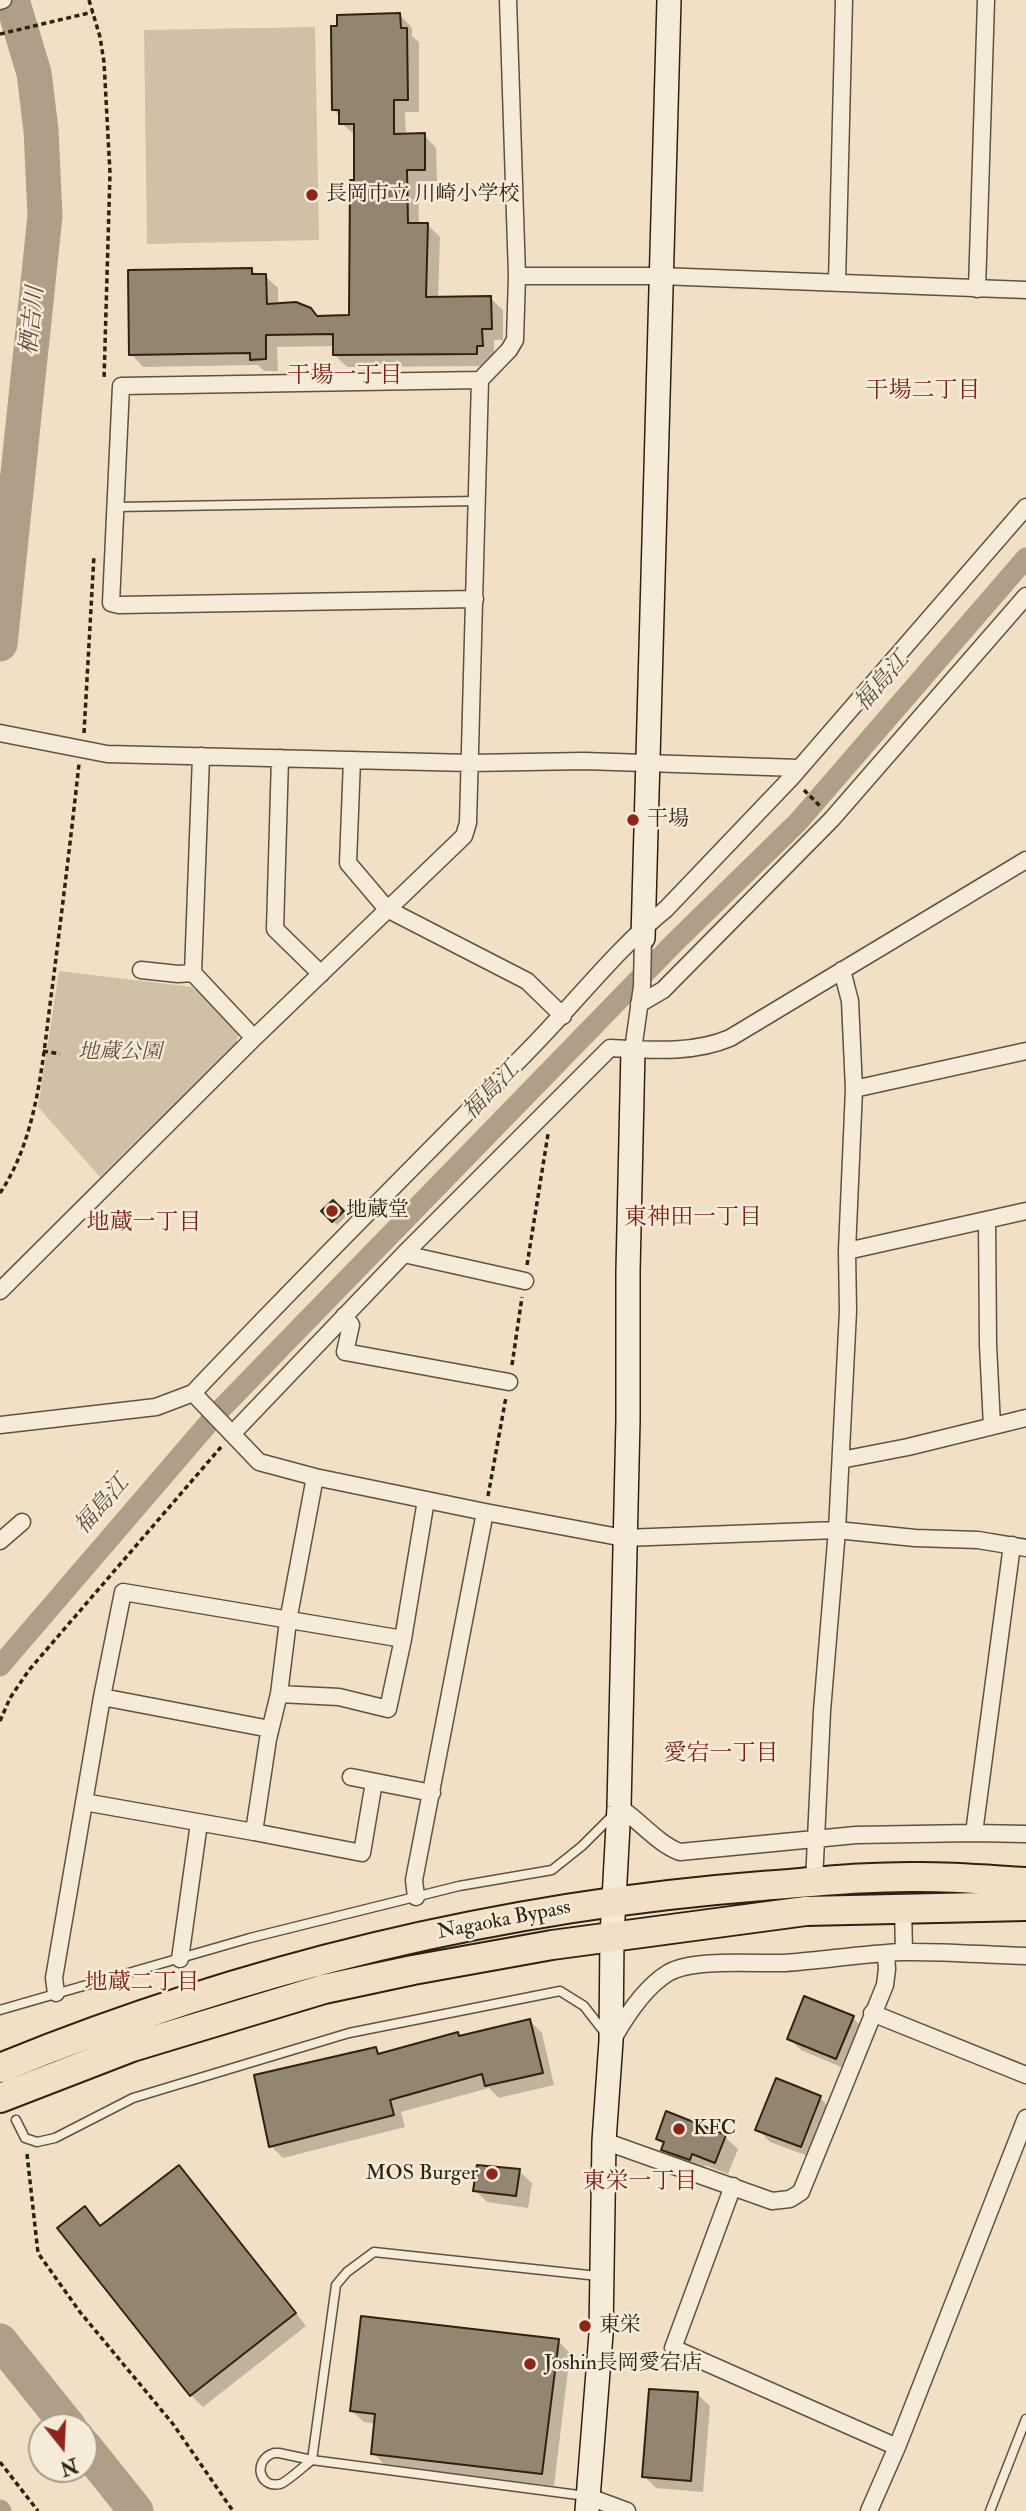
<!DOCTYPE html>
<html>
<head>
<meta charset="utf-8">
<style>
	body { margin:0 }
	#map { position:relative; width:1026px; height:2511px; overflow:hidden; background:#f1e0c5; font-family:"IM FELL Double Pica",serif }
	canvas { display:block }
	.north { position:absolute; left:28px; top:2413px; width:70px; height:70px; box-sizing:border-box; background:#f6ebd9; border:2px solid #a69b8a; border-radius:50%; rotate:162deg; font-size:19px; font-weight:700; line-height:28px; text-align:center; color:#2e2213 }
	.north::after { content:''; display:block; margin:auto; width:24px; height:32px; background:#8f2418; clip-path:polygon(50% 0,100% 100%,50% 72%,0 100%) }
</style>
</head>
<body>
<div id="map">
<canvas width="1026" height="2511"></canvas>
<div class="north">N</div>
</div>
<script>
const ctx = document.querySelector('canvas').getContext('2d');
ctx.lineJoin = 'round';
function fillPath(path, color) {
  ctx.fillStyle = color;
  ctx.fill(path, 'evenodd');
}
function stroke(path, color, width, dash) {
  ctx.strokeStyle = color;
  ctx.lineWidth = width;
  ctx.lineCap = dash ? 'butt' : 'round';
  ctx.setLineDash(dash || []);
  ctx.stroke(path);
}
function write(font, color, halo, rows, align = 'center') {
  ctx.font = font + ' "IM FELL Double Pica","Noto Serif JP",serif';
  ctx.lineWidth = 5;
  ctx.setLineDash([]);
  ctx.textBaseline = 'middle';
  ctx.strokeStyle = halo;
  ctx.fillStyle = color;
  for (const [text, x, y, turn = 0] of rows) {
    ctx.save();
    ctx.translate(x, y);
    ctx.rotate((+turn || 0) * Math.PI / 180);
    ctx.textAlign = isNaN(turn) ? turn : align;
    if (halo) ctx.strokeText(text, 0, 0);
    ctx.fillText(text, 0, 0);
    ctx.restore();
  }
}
fillPath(new Path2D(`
	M315,27L319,240L147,244L144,30Z
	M59,971L192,987L239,1031L236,1044L100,1177L38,1107Z`), '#d0c0a7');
fillPath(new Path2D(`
	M400,15L412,28V36L419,42V112H405L406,136L424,135L436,148L437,181H418L419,225H428L440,237L438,299L490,298L503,310V340H494V358H488L489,366L347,367L335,355V346L277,347L278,371H264L258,365L143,367L131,354L251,269L257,276H265L278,288V305L318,318L351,317L355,135L341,123L340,116L334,110Z
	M333,1202L346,1216L337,1225L323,1211Z
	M853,2018L865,2030L848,2070L801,2050L789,2038Z
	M530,2021L542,2033L554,2085L499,2098L489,2088L401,2112L405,2127L283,2158L271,2146L376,2049L382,2055L458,2034L461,2037Z
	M820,2098L832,2110L813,2158L770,2142L758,2129Z
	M667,2114L725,2137L738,2149L728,2174L705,2165L702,2172L675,2162L663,2150L665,2145L658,2138Z
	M178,2167L191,2179L306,2326L203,2407L191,2395L85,2208L102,2227Z
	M519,2171L532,2183L528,2208L487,2202L475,2190Z
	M558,2341L570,2353L554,2486L385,2465L373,2453L376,2424L364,2422L351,2410Z
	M697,2394L710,2406L703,2492L656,2488L644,2476Z`), '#0003');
stroke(new Path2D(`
	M0,1666L219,1411L674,943L798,822L1026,558
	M0,2510L1,2511`), '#af9f88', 21);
stroke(new Path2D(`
	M0,644L45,216L41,130L34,73L12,0
	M0,2341L69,2427
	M84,2446L136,2511`), '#af9f88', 35);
const building = new Path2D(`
	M400,13L401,28H407L408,100H394V134L425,133V170H407L408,223H428L426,297L491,296L492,329H482L483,346H477V354L333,355V334L266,335V359L250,360V353L129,355L128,270L252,268V274H266L267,304L296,302L311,308L317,316L349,315L350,180H354V124H339V110H332L331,26H337V15Z
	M333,1200L344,1211L332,1222L321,1211Z
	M804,1996L854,2016L836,2059L787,2039Z
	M530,2019L543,2073L485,2086L482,2074L390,2100L394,2115L269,2147L254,2075L376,2047L378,2054L458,2032L459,2036Z
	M776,2078L821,2096L801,2147L755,2130Z
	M666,2111L726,2135L715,2163L692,2154L690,2160L661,2150L664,2142L656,2139Z
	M179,2165L296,2313L190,2396L57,2228L85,2206L100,2226Z
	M477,2165L520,2169L516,2196L473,2191Z
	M361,2316L559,2339L542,2474L371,2454L375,2414L350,2411Z
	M649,2389L698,2392L691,2481L642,2477Z`);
fillPath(building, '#938570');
stroke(building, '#2e2213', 2);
const lane = new Path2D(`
	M116,507L476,501
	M0,2010L250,1938L459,1886L552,1870L582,1846L613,1815
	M16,2120L25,2138L37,2142L55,2138L133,2098L349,2033L560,1991L584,2006L605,2033
	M274,2453H279L312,2460C305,2465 286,2483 280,2484C259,2489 252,2460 274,2453Z
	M586,2496L312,2460L336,2285L347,2272L374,2252L598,2276
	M990,2511L1026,2419`);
const street = new Path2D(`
	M0,1L3,0
	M517,276H660L1026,290
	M837,282L844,0
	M977,289L986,0
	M475,599L119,605L111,603L121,386L480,380
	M0,733L107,754L470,763L584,761L799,768
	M201,756L193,973L254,1038
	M280,758L275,929L321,974
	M352,760L348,863L387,909L527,981L563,1016
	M141,970L178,974L193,973
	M639,1004L663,990L832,819L1026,596
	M633,1050L642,986L643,938
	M854,1089L1026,1051
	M987,1220L988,1345L992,1426
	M847,1251L1026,1211
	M404,1254L525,1281
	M0,1291L254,1038L464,836L468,823L480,380L509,350L515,340L517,276L508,0
	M344,1316L351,1325L345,1352L509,1382
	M193,1393L259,1462L315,1477L485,1512L624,1538L837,1530L915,1538L978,1540L1026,1548
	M0,1425L156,1407L193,1393C302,1278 414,1166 525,1054C572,1007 615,950 666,909L791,778L1026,507
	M232,1434L404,1254L610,1048C649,1050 693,1054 730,1038L1026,860
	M841,1460L908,1447L1026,1418
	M0,1541L22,1522
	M279,1694L339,1697L388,1709L403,1639L426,1500
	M102,1697L270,1729
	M351,1777L432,1793
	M84,1802L254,1832L268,1739L279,1694L288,1621L315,1477
	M619,1807C639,1820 659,1845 680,1852L856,1835L974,1833L1026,1834
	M254,1832L362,1853L374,1782
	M974,1833L1012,1545
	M814,1882L822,1711L837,1530L848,1311L847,1251L854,1089L850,1001L842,970
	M416,1897L414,1880L485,1512
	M903,1907L904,1952
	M180,1959L199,1823
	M56,1993L54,1978L102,1697L123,1592L403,1639
	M872,2013L1026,2075
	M613,2039C626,2016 645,1987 668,1973C693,1958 755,1964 785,1963C824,1960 863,1954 902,1952C943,1951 985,1955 1026,1956
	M604,2141L772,2201L790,2199L801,2192L885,1985L887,1969L886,1954
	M733,2186L673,2348L897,2447
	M589,2497L627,2511
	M869,2511L897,2447L1026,2118`);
const secondary = new Path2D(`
	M643,938L669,0
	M587,2511L601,2334L604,2141L611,2041L612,1936L619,1807L628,1420V1271L633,1050`);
const highway = new Path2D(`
	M0,2068C243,1969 501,1906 762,1886C815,1882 868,1876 921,1877C956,1877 991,1880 1026,1882
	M0,2098L132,2047L324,1989L413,1970L552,1945L806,1911L1026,1906`);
stroke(lane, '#5f5240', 11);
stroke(street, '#5f5240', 19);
stroke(secondary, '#2e2213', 26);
stroke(highway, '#2e2213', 32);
stroke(new Path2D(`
	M89,0L100,37L104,62L110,173L104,380
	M0,34L93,12
	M84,733L94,555
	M804,790L821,807
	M43,1051L60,1054
	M0,1193C40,1134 43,1051 53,982C62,910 71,837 79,764
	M527,1265L548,1134
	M512,1365L522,1297
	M488,1496L506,1397
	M0,1721L10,1698L29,1670L221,1447
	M27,2154L38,2253L80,2312L173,2424L233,2511
	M0,2462L38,2511`), '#2e2213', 3.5, [5, 3.5]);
stroke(lane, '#f6ebd9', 8);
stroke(street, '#f6ebd9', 16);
stroke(secondary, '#f6ebd9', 23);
stroke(highway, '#f1e0c5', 28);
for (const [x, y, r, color] of [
	[312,195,7,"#8f2418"],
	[633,820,7,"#8f2418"],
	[332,1211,7,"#8f2418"],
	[679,2129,7,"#8f2418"],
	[492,2174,7,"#8f2418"],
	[585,2326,7,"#8f2418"],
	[530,2364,7,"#8f2418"]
]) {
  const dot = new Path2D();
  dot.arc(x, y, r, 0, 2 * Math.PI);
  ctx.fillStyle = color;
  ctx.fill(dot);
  stroke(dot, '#f6ebd9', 2.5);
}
write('21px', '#2e2213', '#f6ebd9', [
	["長岡市立 川崎小学校",326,195],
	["干場",647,820],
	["地蔵堂",346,1211],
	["KFC",693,2129],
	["MOS Burger",478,2174,"right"],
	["東栄",599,2326],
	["Joshin長岡愛宕店",544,2364]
], 'left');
write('italic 21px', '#5f513f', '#f6ebd9', [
	["地蔵公園",120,1053]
]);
write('21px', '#2e2213', '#f6ebd9', [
	["Nagaoka Bypass",504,1921,-11]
]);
write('italic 23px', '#5b4e3c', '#f6ebd9', [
	["栖吉川",34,321,-84],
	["福島江",883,683,-49],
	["福島江",492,1092,-46],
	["福島江",103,1506,-49]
]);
write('23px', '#7a1f14', '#f6ebd9', [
	["干場一丁目",345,377],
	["干場二丁目",923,392],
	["東神田一丁目",693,1219],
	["地蔵一丁目",144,1224],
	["愛宕一丁目",721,1755],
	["地蔵二丁目",142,1984],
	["東栄一丁目",640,2183]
]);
</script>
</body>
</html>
